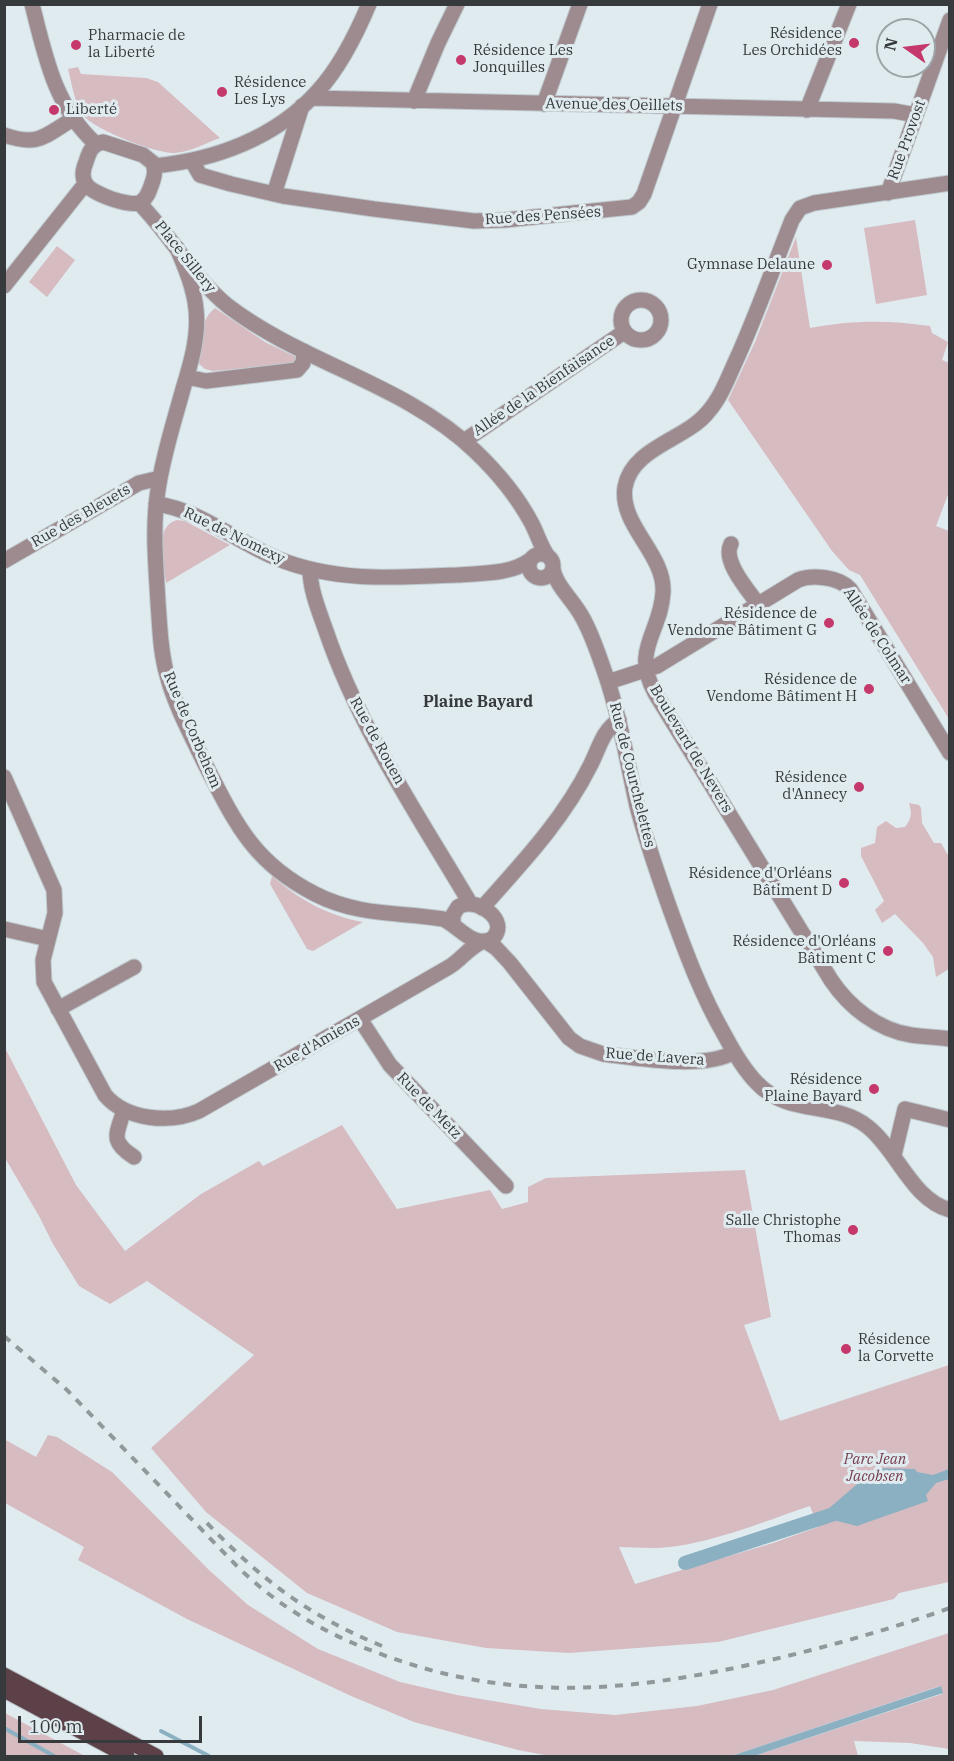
<!DOCTYPE html>
<html>
<head>
<meta charset="utf-8">
<style>
	body { margin:0 }
	#map { position:relative; width:954px; height:1761px; overflow:hidden; background:#e0ebf0; font-family:"IBM Plex Serif",serif }
	canvas { display:block }
	.frame { position:absolute; inset:0; border:6px solid #363a3c; pointer-events:none }
	.north { position:absolute; left:876px; top:18px; width:60px; height:60px; box-sizing:border-box; background:#e0ebf0; border:2px solid #9ca4a8; border-radius:50%; rotate:284deg; font-size:16px; font-weight:700; line-height:24px; text-align:center; color:#363a3c }
	.north::after { content:''; display:block; margin:auto; width:21px; height:27px; background:#c4386c; clip-path:polygon(50% 0,100% 100%,50% 72%,0 100%) }
	.scale { position:absolute; left:18px; top:1716px; width:184px; height:27px; box-sizing:border-box; border:3px solid #363a3c; border-top:0; padding-left:8px; font-size:18px; line-height:21px; white-space:nowrap; color:#363a3c; -webkit-text-stroke:4px #e0ebf0; paint-order:stroke }
</style>
</head>
<body>
<div id="map">
<canvas width="954" height="1761"></canvas>
<div class="frame"></div>
<div class="north">N</div>
<div class="scale">100 m</div>
</div>
<script>
const ctx = document.querySelector('canvas').getContext('2d');
ctx.lineJoin = 'round';
function fillPath(path, color) {
  ctx.fillStyle = color;
  ctx.fill(path, 'evenodd');
}
function stroke(path, color, width, dash) {
  ctx.strokeStyle = color;
  ctx.lineWidth = width;
  ctx.lineCap = dash ? 'butt' : 'round';
  ctx.setLineDash(dash || []);
  ctx.stroke(path);
}
function write(font, color, halo, rows, align = 'center') {
  ctx.font = font + ' "IBM Plex Serif",serif';
  ctx.lineWidth = 6;
  ctx.setLineDash([]);
  ctx.textBaseline = 'middle';
  ctx.strokeStyle = halo;
  ctx.fillStyle = color;
  for (const [text, x, y, turn = 0] of rows) {
    ctx.save();
    ctx.translate(x, y);
    ctx.rotate((+turn || 0) * Math.PI / 180);
    ctx.textAlign = isNaN(turn) ? turn : align;
    if (halo) ctx.strokeText(text, 0, 0);
    ctx.fillText(text, 0, 0);
    ctx.restore();
  }
}
fillPath(new Path2D(`
	M78,67L81,74L146,78L158,82L220,138C206,143 190,152 175,153C157,154 92,129 82,114C74,101 72,84 68,69Z
	M915,220L927,295L876,304L864,228Z
	M796,237L810,328C853,320 887,320 930,326L932,333L948,342L942,360L949,363V492L936,526L949,531V719L860,575L849,570L832,551L728,400L755,342Z
	M57,246L75,260L47,297L29,282Z
	M215,308L265,342L298,358L292,364L213,371L205,369L198,363C201,344 199,320 215,308Z
	M177,520L185,521L230,545L166,583C164,564 153,526 177,520Z
	M909,803L919,805L921,808L922,823L934,843H941L949,857V969L936,977L933,957L923,943L895,914L882,923L875,910L884,901L861,856V848L875,843L877,827L886,821L896,828L905,827C912,818 912,813 909,803Z
	M272,876C298,899 328,916 363,922L313,951L307,949L270,884Z
	M4,1046L76,1185L125,1251L201,1194L259,1161L263,1166L342,1125L397,1209L490,1190L502,1209L528,1202V1187L546,1178L745,1170L771,1317L744,1325L780,1421L949,1365V1582L899,1593L894,1599L718,1642L569,1653L486,1648L397,1632L307,1593L206,1512L151,1448L254,1355L147,1281L110,1304L79,1286L53,1244L39,1216L5,1158ZM810,1506L818,1527L773,1543L635,1584L619,1547C636,1547 653,1549 670,1547C718,1541 765,1521 810,1506Z
	M48,1435L57,1437L112,1472L209,1570L248,1605L318,1649L400,1682L457,1695L541,1709L615,1715L697,1706L773,1690L949,1633V1749L910,1743L854,1741L858,1756H754L942,1694L940,1686L731,1756H550L518,1750L414,1722L351,1696L187,1619L78,1560L84,1547L5,1503L4,1439L36,1457Z
	M5,1713L85,1756H5Z`), '#d6bbc1');
fillPath(new Path2D(`
	M876,1468L915,1469L917,1472L933,1475L949,1469V1479L936,1483L926,1495L928,1501L857,1526L825,1518L822,1519L820,1516Z
	M941,1686L943,1693L754,1756H731Z`), '#8ab0c2');
stroke(new Path2D(`
	M4,1728L54,1756
	M161,1731L209,1756`), '#8ab0c2', 4);
stroke(new Path2D(`
	M685,1563L837,1513`), '#8ab0c2', 14);
const minor = new Path2D(`
	M32,4C45,56 55,107 96,144
	M312,98L894,111L916,115
	M414,101L438,43L457,4
	M544,104L580,4
	M807,110L849,4
	M4,135C39,147 44,136 73,119
	M103,142L143,155L153,163C156,172 154,178 151,186C149,192 147,198 141,202C131,208 92,194 86,184C81,177 83,169 86,162C89,152 92,144 103,142Z
	M192,161L200,175L231,184L283,196L374,209L474,221L505,220L632,207L639,202L644,194L710,4
	M154,166C215,160 276,138 318,91C340,67 356,35 369,4
	M950,183L814,203L800,208L792,220C774,266 758,311 738,356C729,375 722,396 708,412C686,440 632,447 625,487C619,525 665,554 663,592C661,633 631,649 655,693L831,980C849,1007 878,1030 911,1035C924,1037 937,1037 950,1039
	M888,193L950,20
	M274,194L302,106
	M139,203C171,235 192,277 228,306C304,364 405,384 475,451C496,471 517,496 531,522C537,533 540,545 547,555
	M177,248C185,267 194,288 196,309C199,336 191,363 183,389C174,422 163,455 158,490C152,528 156,565 158,603C160,627 160,651 167,675C174,703 191,735 204,762C235,822 252,862 315,894C358,916 398,912 443,919C458,925 473,949 492,939C512,921 475,895 458,907L453,915V923
	M4,286L85,184
	M621 320a20 20 0 1 1 40 0a20 20 0 1 1-40 0Z
	M187,377L206,381L297,370L303,363L304,351
	M464,441L624,332
	M156,504C198,509 237,542 276,558C334,582 394,578 456,575C481,573 510,575 530,560
	M731,544C722,561 748,590 758,604
	M529 566a12 12 0 1 1 24 0a12 12 0 1 1-24 0Z
	M4,561L139,483L160,478
	M310,569C310,590 319,611 326,631C359,728 418,815 470,903
	M553,569C556,586 573,600 581,615C592,633 598,654 605,673C620,717 627,761 637,806C646,841 658,875 670,909C686,953 701,994 724,1034C733,1051 743,1069 757,1083C789,1117 835,1100 868,1127C897,1150 912,1200 950,1210
	M608,682L657,666L798,580C812,574 839,577 850,589L950,753
	M4,777L54,890L55,913L43,960L44,982L105,1095C126,1120 170,1124 199,1111L449,967C461,960 469,947 482,942
	M482,908C522,863 563,820 590,766C599,749 602,731 619,720
	M4,929L48,939
	M487,942L496,948L510,963L569,1038L580,1046L603,1054C637,1058 705,1070 734,1052
	M58,1009L134,967
	M360,1019L390,1065L506,1186
	M124,1110C117,1134 109,1141 134,1157
	M894,1155L905,1109L950,1120`);
const major = new Path2D(`
	M4,1675L156,1756
	M4,1690L127,1756`);
stroke(minor, '#bec8cc', 17);
stroke(major, '#bec8cc', 17);
stroke(minor, '#9d8b8f', 15);
stroke(major, '#5d4148', 15);
stroke(new Path2D(`
	M4,1336L67,1390L233,1562C274,1604 323,1633 378,1653C507,1702 621,1693 753,1664C820,1649 885,1631 950,1608
	M207,1523C262,1580 307,1615 382,1646`), '#90989b', 4, [8, 8]);
for (const [x, y, r, color] of [
	[854,43,6,"#c4386c"],
	[76,45,6,"#c4386c"],
	[461,60,6,"#c4386c"],
	[222,92,6,"#c4386c"],
	[54,110,6,"#c4386c"],
	[827,265,6,"#c4386c"],
	[829,623,6,"#c4386c"],
	[869,689,6,"#c4386c"],
	[859,787,6,"#c4386c"],
	[844,883,6,"#c4386c"],
	[888,951,6,"#c4386c"],
	[874,1089,6,"#c4386c"],
	[853,1230,6,"#c4386c"],
	[846,1349,6,"#c4386c"]
]) {
  const dot = new Path2D();
  dot.arc(x, y, r, 0, 2 * Math.PI);
  ctx.fillStyle = color;
  ctx.fill(dot);
  stroke(dot, '#e0ebf0', 2);
}
write('15px', '#363a3c', '#e0ebf0', [
	["Résidence",842,34],
	["Les Orchidées",842,51],
	["Pharmacie de",88,36,"left"],
	["la Liberté",88,53,"left"],
	["Résidence Les",473,51,"left"],
	["Jonquilles",473,68,"left"],
	["Résidence",234,83,"left"],
	["Les Lys",234,100,"left"],
	["Liberté",66,110,"left"],
	["Gymnase Delaune",815,265],
	["Résidence de",817,614],
	["Vendome Bâtiment G",817,631],
	["Résidence de",857,680],
	["Vendome Bâtiment H",857,697],
	["Résidence",847,778],
	["d'Annecy",847,795],
	["Résidence d'Orléans",832,874],
	["Bâtiment D",832,891],
	["Résidence d'Orléans",876,942],
	["Bâtiment C",876,959],
	["Résidence",862,1080],
	["Plaine Bayard",862,1097],
	["Salle Christophe",841,1221],
	["Thomas",841,1238],
	["Résidence",858,1340,"left"],
	["la Corvette",858,1357,"left"]
], 'right');
write('15px', '#363a3c', '#e0ebf0', [
	["Avenue des Oeillets",614,105,1],
	["Rue Provost",907,140,-70],
	["Rue des Pensées",543,216,-4],
	["Place Sillery",185,257,51],
	["Allée de la Bienfaisance",544,386,-34],
	["Rue des Bleuets",81,516,-30],
	["Rue de Nomexy",234,536,26],
	["Allée de Colmar",877,636,57],
	["Rue de Corbehem",192,730,67],
	["Rue de Rouen",377,741,61],
	["Boulevard de Nevers",691,749,59],
	["Rue de Courchelettes",632,775,76],
	["Rue d'Amiens",317,1044,-30],
	["Rue de Lavera",655,1057,4],
	["Rue de Metz",429,1106,46]
]);
write('italic 15px', '#784151', '#e0ebf0', [
	["Parc Jean",875,1460],
	["Jacobsen",875,1477]
]);
write('bold 16px', '#363a3c', '#e0ebf0', [
	["Plaine Bayard",478,702]
]);
</script>
</body>
</html>
